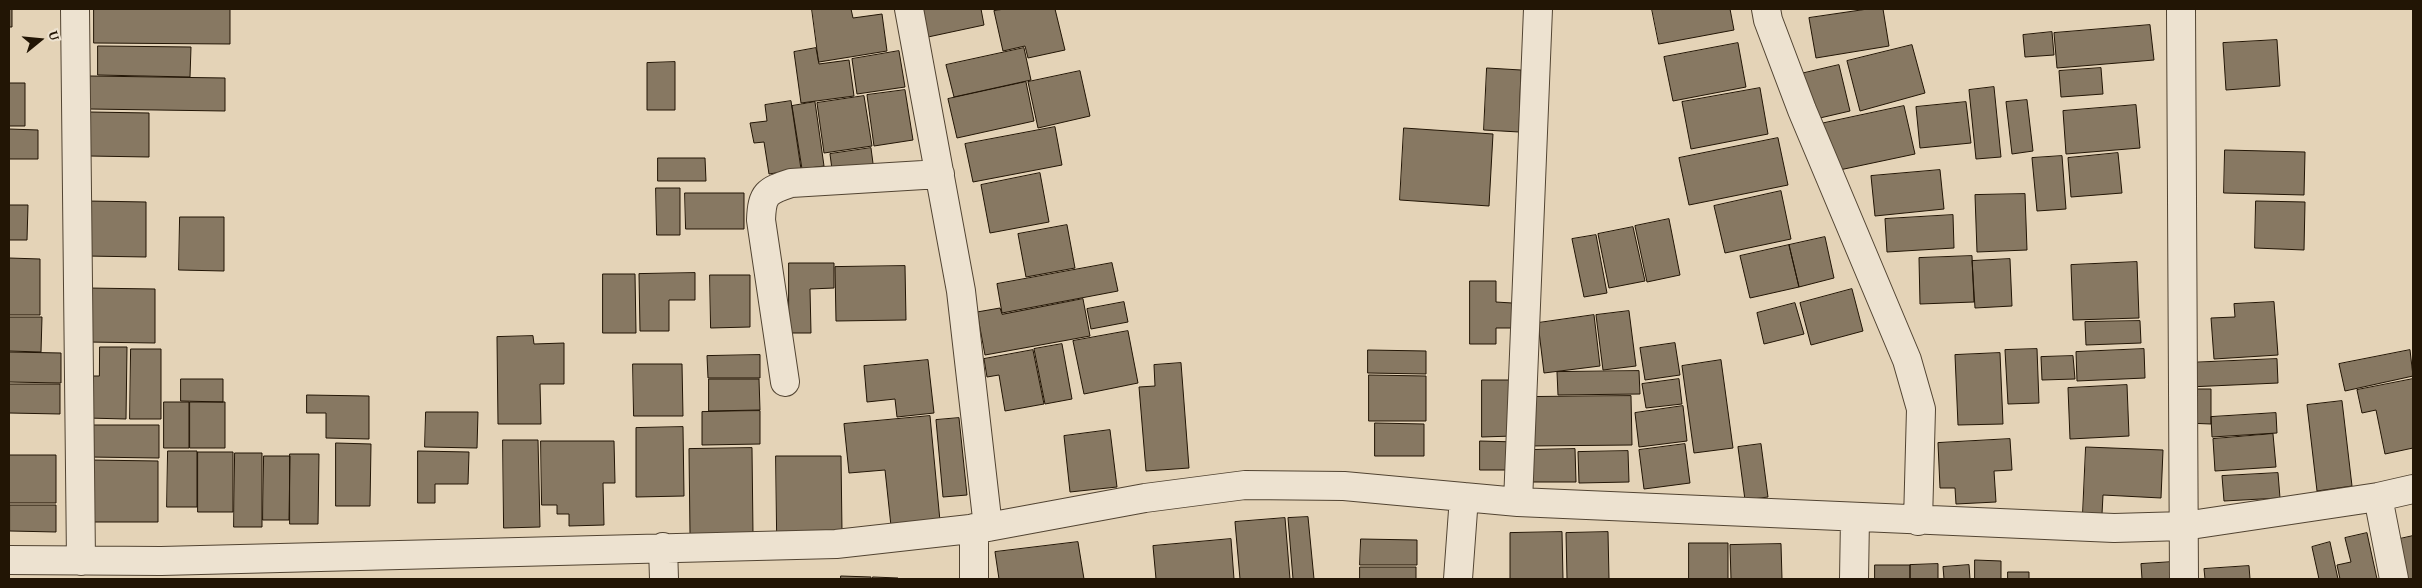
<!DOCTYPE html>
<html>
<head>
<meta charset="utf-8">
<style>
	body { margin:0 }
	#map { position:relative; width:2422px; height:588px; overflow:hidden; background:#e4d3b7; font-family:"Gentium Book Plus",serif }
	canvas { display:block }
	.frame { position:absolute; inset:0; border:10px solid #221505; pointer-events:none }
	.north { position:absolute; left:15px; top:15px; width:50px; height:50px; -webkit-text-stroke:4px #ede2d0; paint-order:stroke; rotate:73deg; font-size:14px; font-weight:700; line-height:20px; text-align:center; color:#221505 }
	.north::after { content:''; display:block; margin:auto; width:18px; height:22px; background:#221505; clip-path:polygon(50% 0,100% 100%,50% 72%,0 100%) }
</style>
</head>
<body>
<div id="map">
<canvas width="2422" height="588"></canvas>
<div class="frame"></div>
<div class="north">U</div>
</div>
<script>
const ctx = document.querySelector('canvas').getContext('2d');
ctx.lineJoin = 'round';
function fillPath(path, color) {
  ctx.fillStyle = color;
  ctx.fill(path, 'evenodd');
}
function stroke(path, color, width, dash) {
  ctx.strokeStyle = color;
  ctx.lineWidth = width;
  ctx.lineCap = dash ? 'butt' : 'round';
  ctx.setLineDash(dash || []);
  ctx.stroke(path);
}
const building = new Path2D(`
	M9,9H12V27H9Z
	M94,9H230V44L94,43Z
	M812,9H851L853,18L882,14L887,51L819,62Z
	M929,9H981L984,25L928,37L921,10Z
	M1005,9H1055L1065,50L1028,58L1025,46L1003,51L994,11Z
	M1652,9H1730L1734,30L1659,44Z
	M1868,9H1883L1889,46L1816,58L1809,18Z
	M2150,25L2154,60L2057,68L2054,33Z
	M2052,32L2054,55L2025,57L2023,35Z
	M2277,40L2280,86L2226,90L2223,43Z
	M1738,43L1746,87L1673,101L1664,57Z
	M1912,45L1925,93L1860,111L1847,61Z
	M98,46L191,47L190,77L98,75Z
	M816,48L819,64L849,60L854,96L801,103L794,52Z
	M1024,48L1031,80L954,97L946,65Z
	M899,51L905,87L857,94L852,59Z
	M675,62V110H647V63Z
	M1839,65L1850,111L1807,121L1796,75Z
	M1487,68L1521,70L1519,132L1484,130Z
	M2101,68L2103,94L2061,97L2059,71Z
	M1080,71L1090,116L1038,128L1028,82Z
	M90,76L225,78V111L89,109Z
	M1026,82L1034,121L957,138L948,99Z
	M9,83H25V126H9Z
	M1994,87L2001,157L1976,159L1969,90Z
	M1760,88L1768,134L1691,149L1682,102Z
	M905,90L913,140L874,146L867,95Z
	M864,96L872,146L824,153L817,103Z
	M2027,100L2033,151L2012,154L2006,102Z
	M791,101L801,169L769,174L764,142L754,143L750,123L767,121L765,105Z
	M815,102L824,166L802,169L792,106Z
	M1966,102L1971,143L1920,148L1916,107Z
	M2136,105L2140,148L2066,154L2063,111Z
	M1904,106L1915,154L1830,172L1820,124Z
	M89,112L149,113V157L89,156Z
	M1055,127L1062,165L973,182L965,144Z
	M1404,128L1493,134L1489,206L1400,200Z
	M9,129L38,130V159H9Z
	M1778,138L1788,185L1689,205L1679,158Z
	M871,148L874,171L833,177L830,154Z
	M2225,150L2305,152L2304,195L2224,193Z
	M2118,153L2122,193L2071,197L2068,158Z
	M2062,156L2066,209L2037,211L2032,158Z
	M658,158H705L706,181H658Z
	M1940,170L1944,209L1875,216L1871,176Z
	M1040,173L1049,222L990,233L981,185Z
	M656,188H680V235H657Z
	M1781,191L1791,239L1725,253L1714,206Z
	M685,193H744V229H686Z
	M2025,194L2027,250L1977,252L1975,195Z
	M87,201L146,202V257L86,256Z
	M2256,201L2305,202L2304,250L2255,248Z
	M9,205H28L27,240H9Z
	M1953,215L1954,248L1887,252L1885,219Z
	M180,217H224V271L179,270Z
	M1669,219L1680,275L1647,282L1635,226Z
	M1067,225L1075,268L1026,277L1018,234Z
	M1633,227L1645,281L1609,288L1598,234Z
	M1596,235L1607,293L1584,297L1572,239Z
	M1825,237L1834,278L1799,287L1789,245Z
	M1789,245L1799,287L1750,298L1740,256Z
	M1972,256L1974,302L1920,304L1919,258Z
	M9,258L40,259V315H9Z
	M2010,259L2012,306L1975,308L1972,261Z
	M2137,262L2139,318L2073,320L2071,265Z
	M789,263H834V288L810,289L811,333H789Z
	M1112,263L1118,291L1002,313L997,284Z
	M905,266L906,320L836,321L835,267Z
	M695,273V300H669V331H640L639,274Z
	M603,274H635L636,333H603Z
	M710,275H750V327L711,328Z
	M1470,281H1496V302L1512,303V328H1496V344H1470Z
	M87,288L155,289V343L87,342Z
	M1852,289L1863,331L1811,345L1800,303Z
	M1083,299L1090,336L985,355L977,312L1000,308L1002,314Z
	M1124,302L1128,322L1091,329L1087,309Z
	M2274,302L2278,355L2214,359L2211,318L2235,317L2234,304Z
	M1795,303L1804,334L1764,344L1757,313Z
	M1629,311L1636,366L1603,370L1596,315Z
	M1594,315L1600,366L1544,373L1538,323Z
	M9,317H42L41,352L9,351Z
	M2140,321L2141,343L2086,345L2085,322Z
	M1128,331L1138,383L1084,394L1073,341Z
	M533,336L534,344L564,343V384H540L541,424H498L497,337Z
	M1675,343L1680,375L1645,380L1640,348Z
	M1062,344L1072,399L1045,404L1034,349Z
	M100,347H127L126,419L87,418V376H99Z
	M131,349H161V419H130Z
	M2037,349L2039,403L2008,404L2005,350Z
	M2144,349L2145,378L2077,381L2076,352Z
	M1033,350L1044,404L1005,411L999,375L987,377L984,359Z
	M1368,350L1426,351V374L1368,373Z
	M2410,350L2413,376L2345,391L2339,364Z
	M9,352L61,353V383L9,382Z
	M2000,353L2003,424L1958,425L1955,355Z
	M760,355V378H708L707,356Z
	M2073,356L2075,379L2042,380L2041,357Z
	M2277,359L2278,383L2188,387L2186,363Z
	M928,360L934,413L897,417L895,399L867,402L864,366Z
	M1721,360L1733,448L1694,453L1682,366Z
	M1181,363L1189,468L1146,471L1139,387L1155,386L1154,365Z
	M633,364H682L683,416H634Z
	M1639,371L1640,394L1558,395L1557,372Z
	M1369,375L1426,376V421H1369Z
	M181,379H223V402L181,401Z
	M709,379H759L760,410L709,411Z
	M1679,379L1682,404L1646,408L1642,384Z
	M2413,379V448L2385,454L2376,410L2362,413L2357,390Z
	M1482,380H1514L1513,436L1482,437Z
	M9,384H60V414L9,413Z
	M2127,385L2129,436L2070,439L2068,388Z
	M2186,389H2211V424L2185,423Z
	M307,395L369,396V439L326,438V413H307Z
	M1631,396L1632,445L1528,446L1527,397Z
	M2342,401L2352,486L2317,491L2307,405Z
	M164,402H189V448H164Z
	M190,402H225V448H190Z
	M1683,406L1687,441L1639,447L1635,413Z
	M760,411V444L702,445V412Z
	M426,412H478L477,448L425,447Z
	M2276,413L2277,433L2212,437L2211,417Z
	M930,416L940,521L891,526L885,470L849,473L844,424Z
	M959,418L967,495L943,497L936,420Z
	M1375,423L1424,424V456H1375Z
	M89,425H159V458L89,457Z
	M683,427L684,496L636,497V428Z
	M1110,430L1117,487L1070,492L1064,436Z
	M2273,434L2276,467L2215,471L2213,439Z
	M2010,439L2012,470L1994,471L1996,502L1956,504L1955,488H1940L1938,443Z
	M503,440H538L540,527L504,528Z
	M541,441H614L615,483H603L604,525L569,526V514H557V505H542Z
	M1480,441L1517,442V470H1480Z
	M336,443L371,444L370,506H336Z
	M1685,444L1690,483L1644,489L1639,450Z
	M1761,444L1768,497L1745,500L1738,447Z
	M2086,447L2163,450L2161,498L2103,495L2102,514L2083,513Z
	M752,448L753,534H690L689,449Z
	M1575,449L1576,482H1530L1529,450Z
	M168,451H197V507H167Z
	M418,451L469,452L468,484H435V503H418Z
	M1628,451L1629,482L1579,483L1578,452Z
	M198,452H233V512H198Z
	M235,453H262V527H234Z
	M290,454H319L318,524H290Z
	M9,455H56V503H9Z
	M264,456H290L289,520H263Z
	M776,456H841L842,532H777Z
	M90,460L158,461V522H89Z
	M2278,473L2280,498L2224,501L2222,476Z
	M10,505H56V532L10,531Z
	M1308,517L1314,579H1293L1288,518Z
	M1285,518L1290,579H1240L1235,522Z
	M1562,532L1563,579H1510V533Z
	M1608,532L1609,579H1567L1566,533Z
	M2367,533L2377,579H2340L2337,565L2351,562L2345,538Z
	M2413,536V579H2404L2395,540Z
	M1231,539L1234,579H1156L1153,546Z
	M1361,539L1417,540V565H1360Z
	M1078,542L1084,579H999L995,552Z
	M2330,542L2338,579H2319L2312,547Z
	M1689,543H1728V579H1689Z
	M1781,544L1782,579H1731L1730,545Z
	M1975,560L2001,561V579H1975Z
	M2173,562L2174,579H2142L2141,564Z
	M1938,564V579H1910V565Z
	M1875,565H1910V579H1875Z
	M1969,565L1970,579H1944L1943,567Z
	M2249,566L2250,579H2205L2204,569Z
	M1360,567H1416V579H1360Z
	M2008,572H2029V579H2008Z
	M841,576L871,577V579H841Z
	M873,577L898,578V579H873Z`);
fillPath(building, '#877862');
stroke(building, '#221505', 1);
const minor = new Path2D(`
	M75,9L81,561
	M909,9L961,291L988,527
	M1766,9L1768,20L1802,110L1907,360L1921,409L1918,521
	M2181,9L2184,579
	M785,382L761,220C762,193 767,191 791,183L940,174
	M2378,497L2394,579
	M1518,502L1538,9
	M663,547L664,579
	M9,560L161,561L836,544L988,527L1145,498L1245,485L1344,486L1518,502L2114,528L2184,526L2378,497L2413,489
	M974,579V528
	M1458,579L1464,497
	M1854,579L1855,518`);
stroke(minor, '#524432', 30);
stroke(minor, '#ede2d0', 28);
</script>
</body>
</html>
